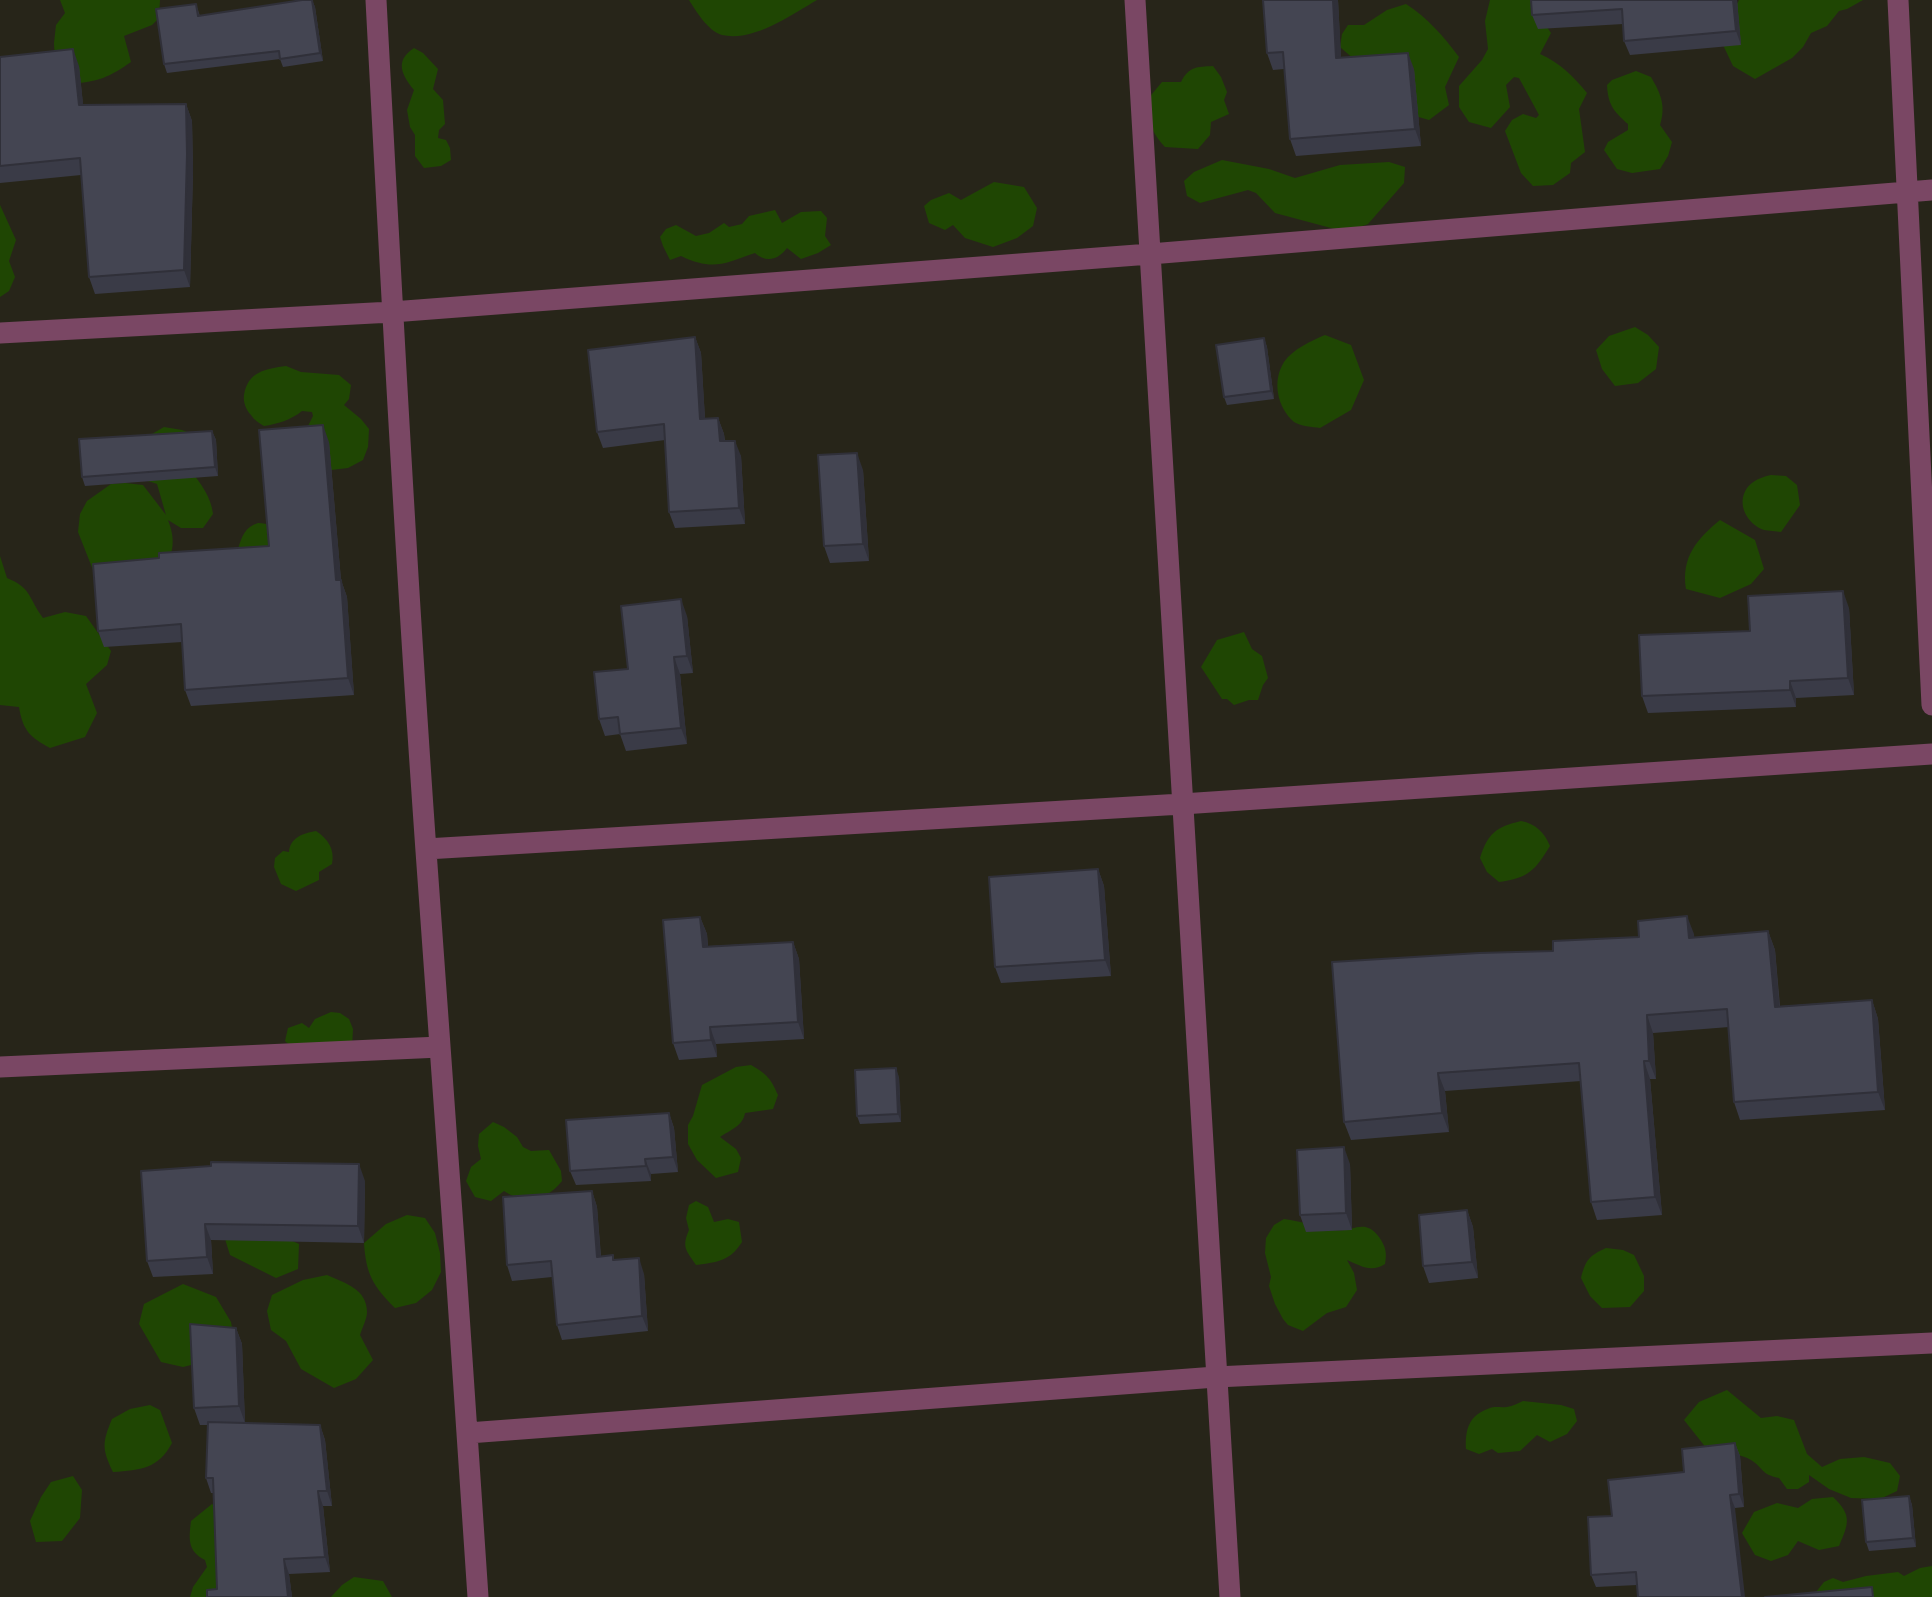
<!DOCTYPE html>
<html>
<head>
<meta charset="utf-8">
<style>
	body { margin:0 }
	canvas { display:block; background:#272519 }
</style>
</head>
<body>
<canvas width="1932" height="1597"></canvas>
<script>
const ctx = document.querySelector('canvas').getContext('2d');
ctx.lineJoin = 'round';
function fillPath(path, color) {
  ctx.fillStyle = color;
  ctx.fill(path, 'evenodd');
}
function stroke(path, color, width, dash) {
  ctx.strokeStyle = color;
  ctx.lineWidth = width;
  ctx.lineCap = dash ? 'butt' : 'round';
  ctx.setLineDash(dash || []);
  ctx.stroke(path);
}
fillPath(new Path2D(`
	M60,0H160L159,18L152,25L124,36L131,62C108,78 99,81 72,84L55,62L54,43L56,25L65,13Z
	M689,0H817C791,15 754,42 722,35C708,31 696,11 689,0Z
	M1490,0H1542L1545,24L1551,33L1540,54C1560,63 1573,76 1587,93L1579,109L1585,152L1571,163L1570,173L1553,185L1533,186L1521,173L1505,131L1512,120L1523,114L1536,118L1539,115L1519,78L1514,77L1506,85L1510,107L1491,128L1469,122L1459,107V86L1482,60L1488,49L1485,21Z
	M1739,0H1863L1847,9L1839,11L1827,26L1811,33L1803,47L1792,58L1755,79L1733,66L1724,47V31Z
	M1406,4C1427,17 1444,37 1459,57L1445,87L1449,105L1429,120L1398,111L1355,60L1340,47L1342,34L1348,25H1364L1387,10Z
	M414,48L423,53L438,69L433,89L443,100L445,124L439,130L438,138L446,140L450,148L451,160L441,166L424,168L415,156V135L410,127L407,110L414,90C402,75 394,61 414,48Z
	M1213,66L1221,77L1227,92L1224,100L1229,114L1211,122L1210,135L1198,149L1165,147C1150,131 1149,121 1147,100L1162,82H1181C1189,66 1197,67 1213,66Z
	M1636,71L1651,77C1661,94 1666,106 1660,125L1672,142L1668,156L1660,169L1632,173L1617,169L1604,150L1608,142L1628,130V124C1613,111 1608,104 1607,85L1612,80Z
	M1222,160L1269,169L1295,178L1340,165L1389,162L1405,167L1404,183L1368,224L1346,232L1275,213L1256,193L1248,190L1200,203L1187,196L1184,181L1194,172Z
	M994,182L1024,187L1037,208L1033,226L1017,238L993,247L965,238L953,225L945,230L929,223L924,206L931,200L949,193L961,200Z
	M0,205L16,240L9,261L15,277L9,291L0,297Z
	M775,210L782,223L801,212L821,211L827,218L825,236L831,245L818,253L801,259L787,248C778,260 766,263 755,253C723,264 713,271 681,256L670,260L663,246L660,237L666,229L676,225L696,236L709,233L724,223L729,227L742,224L749,216Z
	M1635,327L1648,335L1659,347L1656,369L1638,383L1615,386L1602,369L1596,350L1609,336Z
	M1325,335L1351,345L1364,380L1351,410L1320,428C1313,427 1300,426 1294,422C1277,407 1272,381 1284,362C1293,349 1311,341 1325,335Z
	M286,366L301,372L339,375L351,385L349,399L344,405L361,419L369,429L368,447L363,460L348,468L331,470L307,428L313,416L312,412L302,411C291,420 277,424 264,426C259,423 254,420 251,415C246,410 243,402 244,395C248,371 266,369 286,366Z
	M164,427L182,430L195,435L191,471C201,484 211,497 213,514L203,528H181L168,520C177,543 172,555 162,576L95,575L78,532L80,514L87,501L111,484L125,483L143,485L166,515L157,484L145,480L148,442L152,434Z
	M1771,475L1786,476L1797,485L1800,505L1781,532C1776,531 1769,531 1764,530C1747,524 1736,504 1747,488C1753,480 1762,477 1771,475Z
	M1720,520L1755,540L1764,569L1751,584L1720,598L1686,589C1681,557 1697,539 1720,520Z
	M258,523C278,524 282,533 290,549H238C242,536 245,527 258,523Z
	M0,556L7,578C32,588 28,598 43,618L65,612L86,616L111,651L107,665L86,684L97,713L85,737L50,748C30,737 23,731 19,707L0,705Z
	M1244,632L1252,649L1262,656L1268,678L1263,685L1258,700H1249L1234,705L1227,699H1222L1201,667L1217,640Z
	M1521,821C1536,824 1544,832 1550,846C1535,870 1529,878 1499,882L1487,872L1480,858C1488,833 1496,827 1521,821Z
	M316,831C328,839 335,849 332,864L319,872V880L296,891L281,884L274,867L275,858L283,851L289,852C290,838 303,833 316,831Z
	M331,1012L340,1013L349,1019L353,1029L352,1047L301,1056L285,1041L288,1028L302,1023L309,1028L315,1019Z
	M751,1065C767,1074 771,1079 778,1095L773,1109L745,1113C743,1126 730,1130 720,1137L736,1149L741,1158L738,1172L716,1178L697,1160L688,1144V1125L693,1116L702,1085L736,1067Z
	M493,1122L504,1127L517,1137L523,1147L531,1151L549,1150L561,1171L562,1181C546,1201 526,1205 504,1191L491,1201L475,1197L466,1181L471,1167L481,1159L478,1146L479,1134Z
	M696,1201L708,1207L714,1222L728,1219L739,1222L742,1242C730,1261 718,1262 696,1265C687,1251 681,1248 689,1230L686,1218L689,1205Z
	M407,1215L425,1218L435,1233L440,1253L441,1272L432,1290L416,1303L395,1308C373,1286 366,1274 364,1243L386,1224Z
	M1284,1219C1301,1221 1317,1227 1334,1230C1353,1233 1364,1217 1379,1237C1386,1247 1387,1253 1385,1264C1371,1273 1361,1266 1347,1260L1354,1273L1357,1290L1346,1307L1327,1313L1303,1331L1288,1325L1283,1319L1275,1304L1269,1286L1271,1277L1265,1253L1266,1238L1274,1225Z
	M281,1236L299,1244L298,1269L276,1278L230,1255L225,1239Z
	M1606,1248L1623,1250L1634,1255L1644,1276V1291L1630,1307L1602,1308L1590,1296L1581,1278C1586,1259 1589,1256 1606,1248Z
	M327,1275C345,1283 367,1289 367,1312C367,1319 362,1328 360,1335L373,1360L356,1379L334,1388L301,1369L286,1341L271,1330L267,1311L272,1295L303,1280Z
	M183,1284L216,1297L231,1322L235,1344L211,1360L183,1367L161,1362L139,1324L144,1304Z
	M1727,1390L1761,1418L1777,1416L1794,1420L1807,1454L1822,1467L1840,1459L1864,1457L1890,1463L1900,1476L1897,1491L1880,1499L1851,1498L1829,1489L1809,1475V1482L1798,1489H1787L1779,1478C1760,1474 1764,1468 1751,1460C1741,1454 1719,1450 1707,1449L1684,1420L1699,1402Z
	M1523,1401L1561,1405L1574,1409L1577,1421L1567,1434L1550,1442L1537,1435L1520,1451L1498,1453L1492,1449L1479,1454L1466,1449C1465,1429 1469,1415 1490,1408C1495,1406 1501,1408 1507,1407C1513,1406 1518,1403 1523,1401Z
	M150,1405L160,1410L172,1443C158,1469 141,1470 113,1472C102,1449 102,1443 112,1419L130,1409Z
	M73,1476L82,1490L80,1518L62,1541L36,1542L30,1521L41,1497L51,1482Z
	M1833,1497C1852,1515 1849,1523 1839,1546L1819,1550L1798,1541L1788,1555L1771,1561L1755,1555L1742,1533L1754,1512L1777,1503L1798,1508L1812,1499Z
	M212,1504L237,1519L227,1597H190L193,1587L207,1567L205,1560C187,1551 189,1538 191,1521Z
	M1932,1566V1597H1826L1816,1592L1824,1582L1833,1578L1843,1582L1866,1576L1898,1572L1904,1576L1920,1568Z
	M354,1577L383,1581L392,1597H331L342,1585Z`), '#1f4603');
stroke(new Path2D(`
	M376,0C391,284 406,567 426,851C443,1100 463,1348 478,1597
	M1135,0L1230,1597
	M1898,0L1932,705
	M0,333L392,312L1150,254L1932,190
	M426,849L1182,804L1932,754
	M0,1067L440,1047
	M468,1433L1216,1377L1932,1343`), '#7a4764', 21);
fillPath(new Path2D(`
	M312,0L315,7L323,61L283,67L280,59L167,73L164,64L196,4L200,16Z
	M1338,0L1341,58L1414,69L1421,146L1296,156L1290,139L1284,69L1273,70L1267,53Z
	M1737,0L1741,45L1630,55L1624,41L1623,24L1538,29L1532,15Z
	M0,57L79,66L83,105L186,104L192,121L193,171L190,287L95,294L89,277L81,175L0,183Z
	M695,337L701,353L705,419L718,418L724,434L725,441L741,456L745,524L675,528L669,512L665,440L603,448L597,432Z
	M1264,338L1267,347L1274,399L1227,405L1224,397Z
	M212,431L216,440L218,476L85,486L82,477Z
	M329,442L341,580L347,597L354,695L191,706L185,690L182,642L104,647L98,631L159,558L269,546Z
	M863,470L869,561L830,563L824,546Z
	M1849,608L1854,695L1796,698V707L1648,713L1642,696L1750,631Z
	M687,616L693,673L680,674L687,744L626,751L620,734L605,736L599,719L628,669Z
	M1098,869L1104,886L1111,976L1001,983L995,967Z
	M700,917L707,934L708,946L793,942L799,959L804,1039L716,1044L717,1057L679,1060L673,1043Z
	M1768,931L1775,950L1780,1006L1872,1000L1878,1019L1885,1110L1740,1120L1734,1102L1729,1027L1653,1033L1656,1079H1650L1662,1215L1597,1220L1591,1202L1581,1081L1445,1091L1449,1132L1351,1140L1344,1122L1553,951L1694,934V938Z
	M899,1077L901,1122L860,1124L857,1116Z
	M669,1113L674,1128L678,1172L651,1174V1181L576,1185L570,1171Z
	M1350,1164L1352,1230L1306,1232L1300,1215Z
	M141,1171L365,1181L364,1243L211,1240L213,1274L153,1277L147,1261Z
	M592,1191L597,1207L601,1256L613,1255L614,1260L644,1274L648,1331L562,1340L557,1325L552,1277L512,1281L507,1265Z
	M1467,1210L1473,1227L1478,1278L1429,1283L1423,1266Z
	M236,1328L242,1344L245,1423L320,1425L325,1440L332,1506H323L330,1572L289,1574L292,1597H207L217,1589L214,1493H211L206,1478L208,1425H200L194,1408Z
	M1735,1443L1740,1456L1744,1507L1735,1508L1637,1585L1596,1587L1591,1575L1612,1516L1684,1472Z
	M1909,1496L1912,1505L1916,1547L1869,1551L1866,1542Z`), '#3a3b47');
fillPath(new Path2D(`
	M312,0L315,7L323,61L320,53Z
	M1333,0H1338L1342,75L1336,58Z
	M1733,0H1737L1741,45L1736,31Z
	M73,49L79,66L85,122L79,105Z
	M1408,53L1414,69L1421,146L1415,129Z
	M186,104L192,121L193,171L190,287L184,270Z
	M695,337L701,353L706,435L700,419Z
	M1264,338L1267,347L1274,399L1271,391Z
	M718,418L724,434L726,457L720,441Z
	M323,425L329,442L341,580L347,597L354,695L348,678L336,580Z
	M212,431L216,440L218,476L215,467Z
	M735,441L741,456L745,524L739,508Z
	M857,453L863,470L869,561L863,544Z
	M1843,591L1849,608L1854,695L1848,678Z
	M681,599L687,616L693,673L687,656Z
	M674,657L680,674L687,744L681,728Z
	M1790,681L1796,698V707L1790,690Z
	M1098,869L1104,886L1111,976L1105,960Z
	M1687,916L1694,934L1696,957L1689,938Z
	M700,917L707,934L709,963L703,947Z
	M1768,931L1775,950L1781,1025L1775,1007Z
	M793,942L799,959L804,1039L798,1022Z
	M1872,1000L1878,1019L1885,1110L1878,1092Z
	M1647,1015L1653,1033L1656,1079L1649,1061Z
	M710,1027L716,1044L717,1057L711,1040Z
	M1644,1061L1650,1079L1662,1215L1655,1197Z
	M896,1068L899,1077L901,1122L898,1114Z
	M1438,1073L1445,1091L1449,1132L1442,1113Z
	M669,1113L674,1128L678,1172L673,1157Z
	M1344,1147L1350,1164L1352,1230L1346,1213Z
	M645,1159L651,1174V1181L646,1166Z
	M359,1164L365,1181L364,1243L358,1226Z
	M592,1191L597,1207L602,1273L597,1257Z
	M1467,1210L1473,1227L1478,1278L1472,1262Z
	M205,1224L211,1240L213,1274L207,1257Z
	M639,1258L644,1274L648,1331L642,1316Z
	M236,1328L242,1344L245,1423L239,1406Z
	M320,1425L325,1440L332,1506L327,1491Z
	M1735,1443L1740,1456L1744,1507L1739,1494Z
	M318,1491L323,1506L330,1572L325,1557Z
	M1730,1495L1735,1508L1745,1597H1742Z
	M1909,1496L1912,1505L1916,1547L1913,1538Z
	M284,1559L289,1574L292,1597H288Z`), '#303039');
const building = new Path2D(`
	M302,0H312L320,53L280,59L279,51L164,64L156,9L196,4L198,16Z
	M1263,0H1333L1336,58L1408,53L1415,129L1290,139L1283,52L1267,53Z
	M1531,0H1733L1736,31L1624,41L1622,9L1532,15Z
	M73,49L79,105L186,104L187,154L184,270L89,277L80,158L0,166V57Z
	M695,337L700,419L718,418L720,441H735L739,508L669,512L664,424L597,432L588,350Z
	M1264,338L1271,391L1224,397L1216,345Z
	M323,425L336,580H341L348,678L185,690L181,624L98,631L93,564L159,558V553L269,546L259,430Z
	M212,431L215,467L82,477L79,439Z
	M857,453L863,544L824,546L818,455Z
	M1843,591L1848,678L1790,681V690L1642,696L1639,635L1750,631L1748,596Z
	M681,599L687,656L674,657L681,728L620,734L618,717L599,719L594,672L628,669L621,606Z
	M1098,869L1105,960L995,967L989,877Z
	M1687,916L1689,938L1768,931L1775,1007L1872,1000L1878,1092L1734,1102L1727,1009L1647,1015L1649,1061H1644L1655,1197L1591,1202L1579,1063L1438,1073L1442,1113L1344,1122L1332,962L1479,953L1553,951V941L1639,937L1638,921Z
	M700,917L703,947L793,942L798,1022L710,1027L711,1040L673,1043L663,920Z
	M896,1068L898,1114L857,1116L855,1070Z
	M669,1113L673,1157L645,1159L646,1166L570,1171L566,1120Z
	M1344,1147L1346,1213L1300,1215L1297,1150Z
	M211,1162L359,1164L358,1226L205,1224L207,1257L147,1261L141,1171L211,1166Z
	M592,1191L597,1257L613,1255V1260L639,1258L642,1316L557,1325L551,1261L507,1265L503,1197Z
	M1467,1210L1472,1262L1423,1266L1419,1215Z
	M190,1324L236,1328L239,1406L194,1408Z
	M208,1422L320,1425L327,1491H318L325,1557L284,1559L288,1597H207V1590L217,1589L213,1478H206Z
	M1735,1443L1739,1494L1730,1495L1742,1597H1638L1636,1572L1591,1575L1588,1517L1612,1516L1608,1480L1684,1472L1682,1449Z
	M1909,1496L1913,1538L1866,1542L1862,1500Z
	M1872,1587L1873,1597H1765Z`);
fillPath(building, '#444552');
stroke(building, '#303039', 2);
</script>
</body>
</html>
